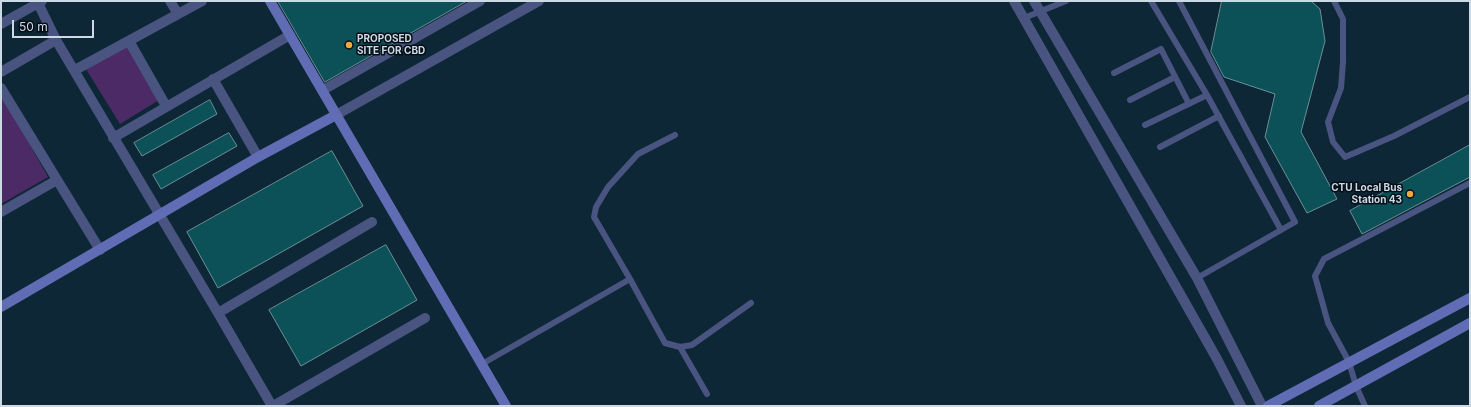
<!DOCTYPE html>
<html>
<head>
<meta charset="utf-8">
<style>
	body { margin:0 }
	#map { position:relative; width:1471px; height:407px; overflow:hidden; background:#0e2737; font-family:Inter,sans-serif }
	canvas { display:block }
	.frame { position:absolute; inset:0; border:2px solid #cbdae5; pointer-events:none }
	.scale { position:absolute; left:12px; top:20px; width:82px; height:18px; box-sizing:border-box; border:2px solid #cbdae5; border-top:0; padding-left:5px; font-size:12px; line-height:14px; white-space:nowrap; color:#cbdae5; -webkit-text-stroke:3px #050e16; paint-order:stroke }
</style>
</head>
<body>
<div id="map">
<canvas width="1471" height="407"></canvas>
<div class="frame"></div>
<div class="scale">50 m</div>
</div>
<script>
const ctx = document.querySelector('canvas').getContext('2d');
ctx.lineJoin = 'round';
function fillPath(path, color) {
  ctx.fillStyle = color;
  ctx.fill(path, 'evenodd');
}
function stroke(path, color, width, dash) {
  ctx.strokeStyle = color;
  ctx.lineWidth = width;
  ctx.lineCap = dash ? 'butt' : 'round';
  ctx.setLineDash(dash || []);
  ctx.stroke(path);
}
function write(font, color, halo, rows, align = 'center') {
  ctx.font = font + ' Inter,sans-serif';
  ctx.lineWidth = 3;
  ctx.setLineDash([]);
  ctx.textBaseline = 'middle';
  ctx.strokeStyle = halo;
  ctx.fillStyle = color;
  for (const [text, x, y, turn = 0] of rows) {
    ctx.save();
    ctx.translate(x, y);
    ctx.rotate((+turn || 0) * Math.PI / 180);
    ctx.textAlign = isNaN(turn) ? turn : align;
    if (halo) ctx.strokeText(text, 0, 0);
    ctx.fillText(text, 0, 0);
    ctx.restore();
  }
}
fillPath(new Path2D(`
	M126,45L159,100L120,124L86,69Z
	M1,94L48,177L1,204Z`), '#4c2a66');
const building = new Path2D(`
	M278,1H467L325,82Z
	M1222,1H1311L1320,9L1325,41L1301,132L1337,199L1307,213L1265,137L1275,94L1224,77L1211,52Z
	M210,100L217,114L142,156L134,143Z
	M229,133L237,146L161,189L153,175Z
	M1470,145V177L1362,234L1350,211Z
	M332,151L363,206L218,288L187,232Z
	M386,245L417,300L301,366L269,310Z`);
fillPath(building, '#0d5158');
stroke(building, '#699096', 1);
stroke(new Path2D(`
	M1151,1L1207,95L1281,230
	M1179,1L1295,222L1197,278
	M1334,1L1343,19V62L1341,88L1328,122L1333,142L1345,157L1394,136L1470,97
	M1024,18L1066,1
	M1114,73L1161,49L1189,104
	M1130,100L1175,77
	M1145,125L1207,95
	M675,135L638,154L608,187L596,207L594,217L630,279L665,343L680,347L692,345L751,303
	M1160,147L1219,116
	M680,347L707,394
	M482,364L630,279
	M1365,406L1356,386L1349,362L1328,323L1315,276L1324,259L1470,183`), '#4a5481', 6);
stroke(new Path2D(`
	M37,1L56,40L218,313L272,406
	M170,1L178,14
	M1014,1L1217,359L1241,406
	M1034,1L1197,278L1262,406
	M1,24L42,1
	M129,41L166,106
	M75,70L202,1
	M1,72L56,40
	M213,79L258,157
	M1,88L100,250
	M323,90L480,1
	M336,115L539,1
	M113,138L290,35
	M1,212L57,180
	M218,313L372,222
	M273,406L425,318`), '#4a5481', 10);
stroke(new Path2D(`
	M270,1L506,406
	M1,307L258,157L336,115
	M1268,406L1470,298
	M1319,406L1470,323`), '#606db5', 10);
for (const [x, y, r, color] of [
	[349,45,4,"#efa73e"],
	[1410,194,4,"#efa73e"]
]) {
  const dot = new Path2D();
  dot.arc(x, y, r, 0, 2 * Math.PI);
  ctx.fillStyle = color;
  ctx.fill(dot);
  stroke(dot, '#050e16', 1.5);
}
write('bold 10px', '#cbdae5', '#050e16', [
	["PROPOSED",357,39],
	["SITE FOR CBD",357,51],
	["CTU Local Bus",1402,188,"right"],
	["Station 43",1402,200,"right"]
], 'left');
</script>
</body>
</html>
